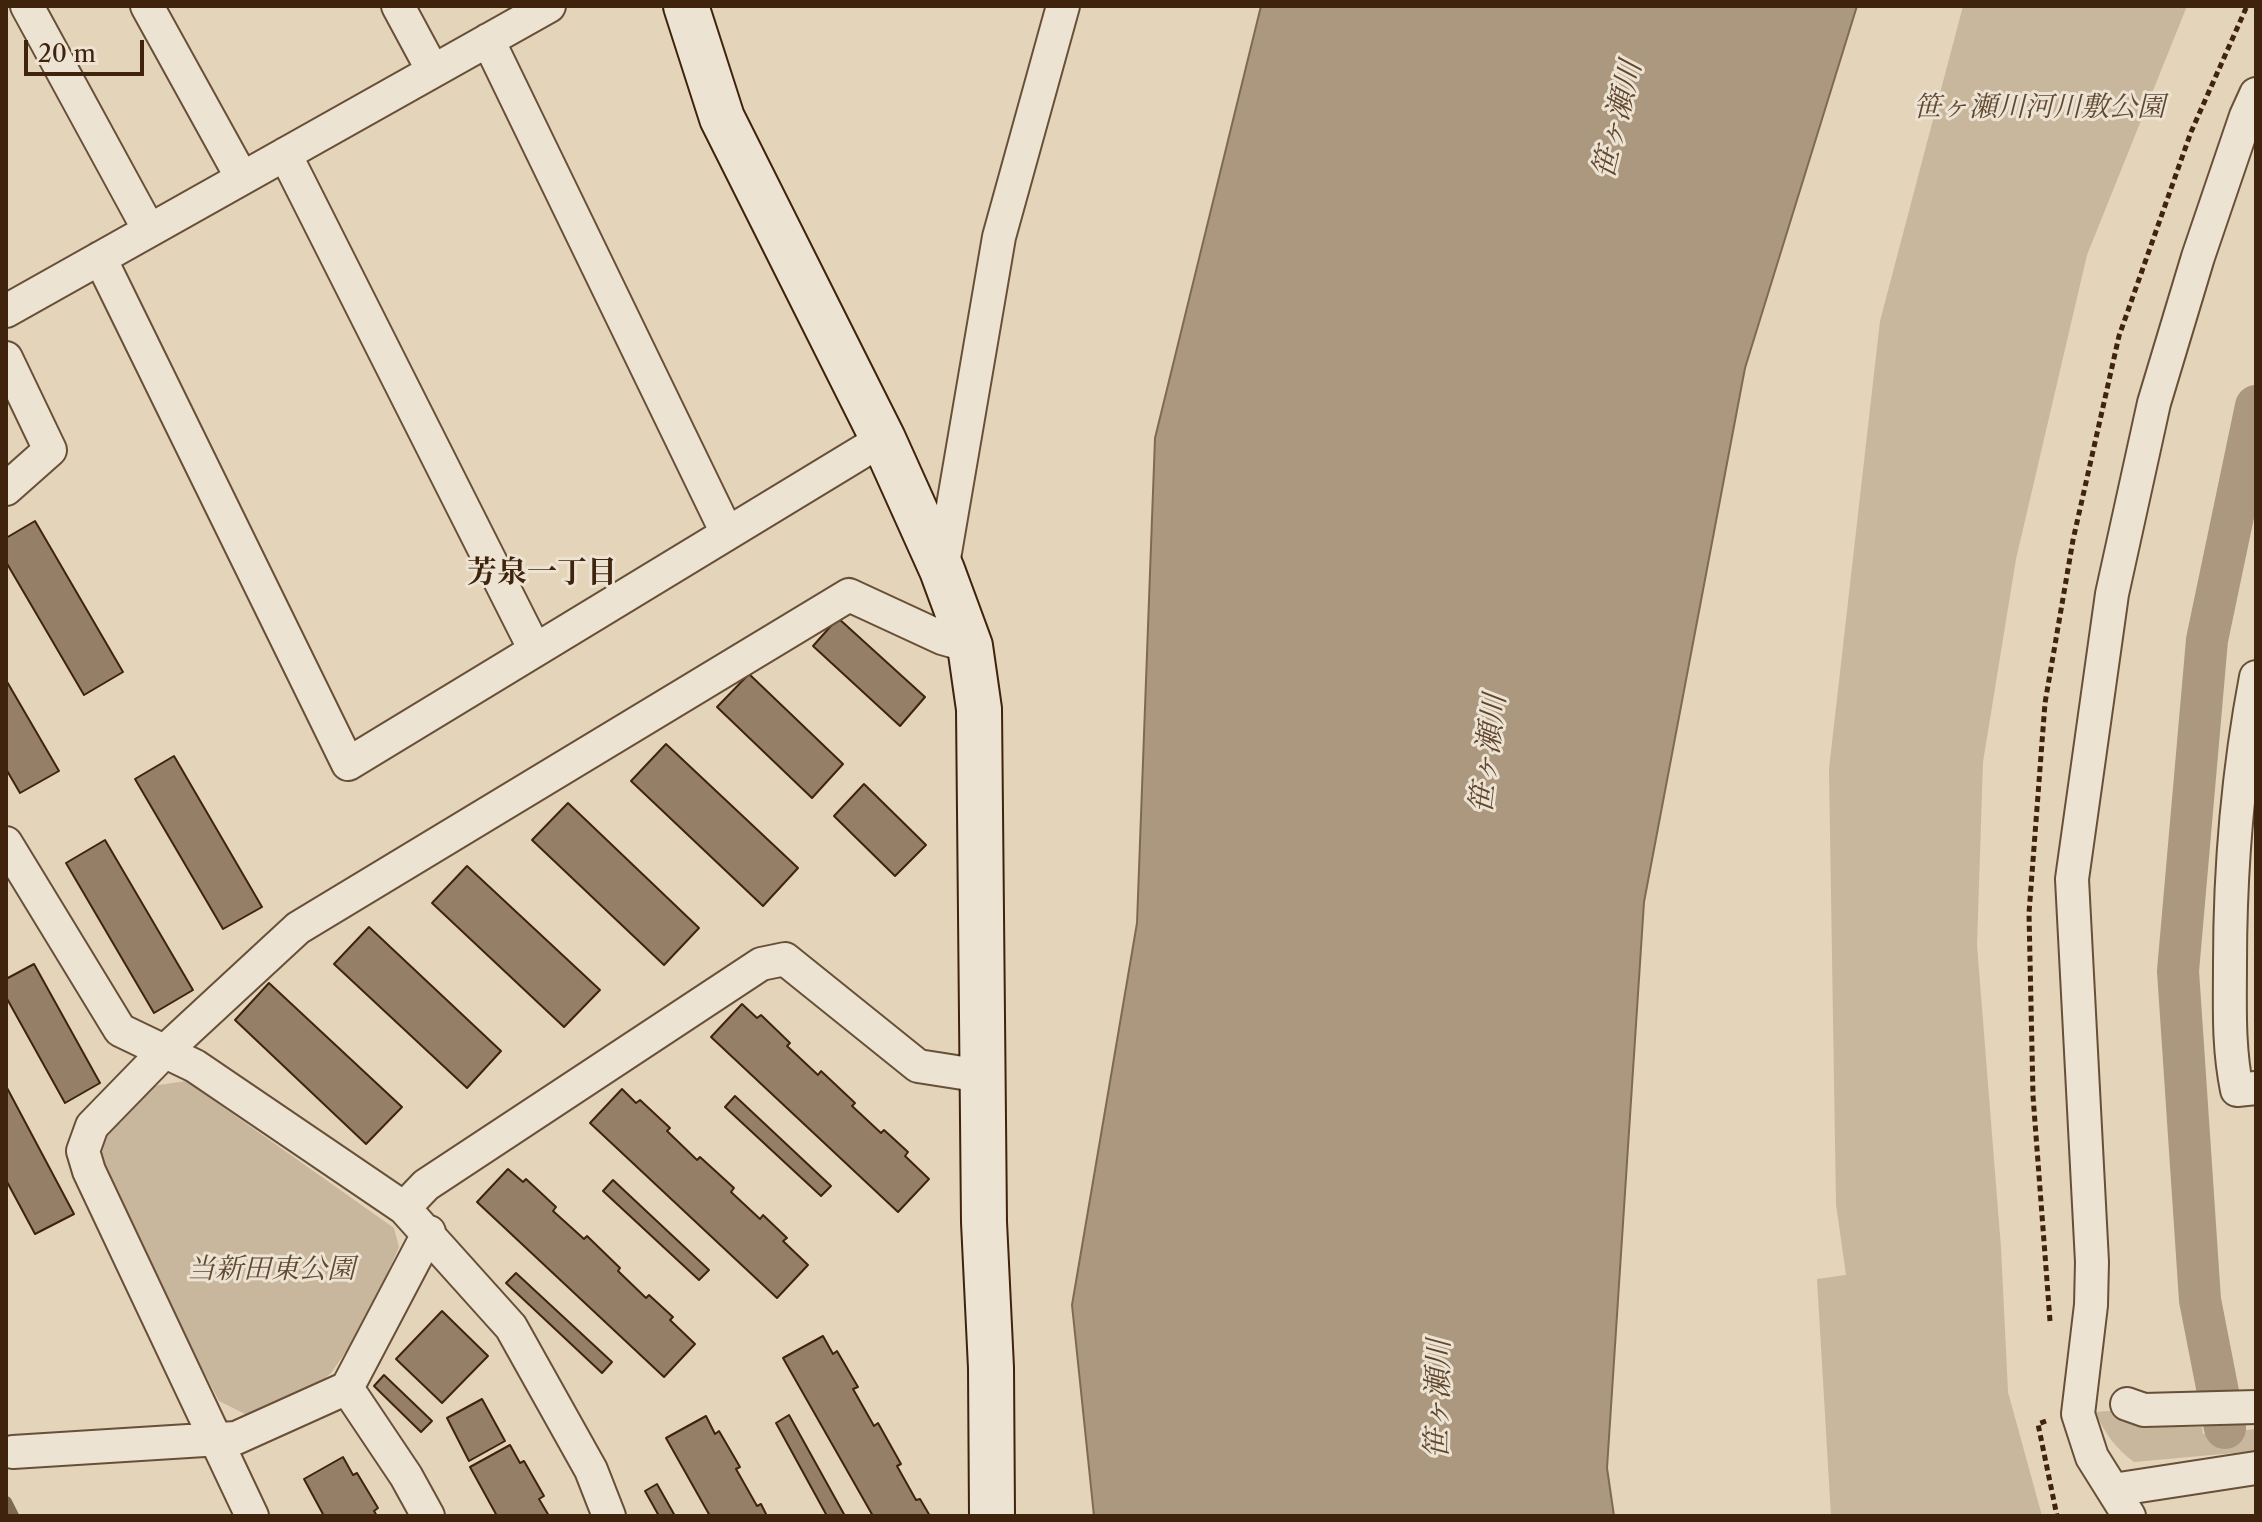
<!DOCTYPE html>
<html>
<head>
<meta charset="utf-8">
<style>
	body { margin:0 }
	#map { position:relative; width:2262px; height:1522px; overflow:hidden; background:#e4d4ba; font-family:"Libre Caslon Text",serif }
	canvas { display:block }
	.frame { position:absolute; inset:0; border:8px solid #3f230d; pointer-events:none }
	.scale { position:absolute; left:24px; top:40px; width:120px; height:36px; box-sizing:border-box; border:4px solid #3f230d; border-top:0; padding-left:10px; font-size:24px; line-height:28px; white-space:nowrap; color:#3f230d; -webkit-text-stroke:6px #ede3d2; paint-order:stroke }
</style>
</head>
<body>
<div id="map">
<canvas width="2262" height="1522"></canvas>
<div class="frame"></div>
<div class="scale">20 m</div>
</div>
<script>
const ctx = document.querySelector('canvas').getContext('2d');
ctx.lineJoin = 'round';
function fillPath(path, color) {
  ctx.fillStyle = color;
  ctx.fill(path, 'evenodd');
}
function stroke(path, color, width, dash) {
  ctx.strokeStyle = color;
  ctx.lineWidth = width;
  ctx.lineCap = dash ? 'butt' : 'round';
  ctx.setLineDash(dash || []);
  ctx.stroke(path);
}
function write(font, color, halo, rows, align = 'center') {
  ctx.font = font + ' "Libre Caslon Text","Noto Serif JP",serif';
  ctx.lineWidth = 6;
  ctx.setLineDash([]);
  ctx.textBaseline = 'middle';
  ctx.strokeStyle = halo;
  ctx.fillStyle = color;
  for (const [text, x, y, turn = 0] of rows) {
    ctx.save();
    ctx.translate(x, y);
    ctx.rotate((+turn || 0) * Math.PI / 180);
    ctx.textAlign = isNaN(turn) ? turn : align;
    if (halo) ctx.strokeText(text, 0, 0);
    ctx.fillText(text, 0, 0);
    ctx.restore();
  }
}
fillPath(new Path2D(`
	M1963,6H2187L2087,255L2016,559L1983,762L1977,945L2001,1248L2008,1392L2042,1516H1831L1817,1279L1846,1275L1836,1204L1829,769L1880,321Z
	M186,1081L394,1228L399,1247L364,1326L331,1373L305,1397L247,1415L219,1401L94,1158L104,1130L152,1086Z
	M2120,1410L2140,1426L2202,1427L2203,1434L2256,1429V1451L2134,1462C2115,1448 2105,1433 2095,1412Z`), '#c8b69d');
const water = new Path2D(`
	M1261,6H1857L1745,368L1644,902L1607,1468L1614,1516H1094L1072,1305L1137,923L1155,438Z`);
fillPath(water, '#ac987f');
stroke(water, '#806951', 2);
stroke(new Path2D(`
	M6,1502L13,1516`), '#806951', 12);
stroke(new Path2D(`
	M2225,1428L2200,1300L2178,971L2207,640L2256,406`), '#ac987f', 42);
const building = new Path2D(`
	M35,521L123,672L84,695L6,562V538Z
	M838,618L925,697L900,726L813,646Z
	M749,674L843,764L812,798L717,707Z
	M6,680L59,771L20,793L6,769Z
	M666,744L798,868L763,906L631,781Z
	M174,756L262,907L223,929L135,779Z
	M864,784L926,845L895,876L834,816Z
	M568,803L699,928L664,965L532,840Z
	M105,840L193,990L154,1013L66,863Z
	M467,866L600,990L564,1027L432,903Z
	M369,927L501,1051L467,1088L334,964Z
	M34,964L100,1083L65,1103L6,997V979Z
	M269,983L402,1107L366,1144L235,1020Z
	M742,1004L757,1018L761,1015L790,1043L787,1046L818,1075L821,1071L855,1103L852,1106L881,1133L884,1130L908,1152L905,1156L929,1179L898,1212L711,1037Z
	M6,1086L74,1214L35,1234L6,1180Z
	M622,1089L636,1103L640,1100L670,1128L667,1131L697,1160L700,1157L734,1188L731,1192L760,1219L763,1215L787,1238L783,1241L808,1265L777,1298L590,1123Z
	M735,1096L831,1186L821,1196L725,1107Z
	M508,1169L523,1182L526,1179L556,1207L553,1211L584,1239L587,1236L620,1268L618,1271L646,1298L649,1295L673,1317L670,1320L695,1344L664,1377L477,1202Z
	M613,1180L709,1270L699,1280L603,1191Z
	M516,1273L612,1362L602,1373L506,1283Z
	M442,1311L488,1356L442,1403L396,1359Z
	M823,1336L833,1354L837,1351L858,1387L853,1389L874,1426L878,1423L901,1464L897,1466L916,1500L920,1499L930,1516H873L783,1358Z
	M384,1375L432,1421L421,1432L374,1386Z
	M482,1399L505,1441L469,1461L447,1418Z
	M789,1415L845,1516H827L776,1423Z
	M706,1416L715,1434L719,1431L740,1467L736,1469L757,1506L761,1504L767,1516H710L666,1438Z
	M510,1445L520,1463L524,1461L544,1496L539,1499L549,1516H497L470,1467Z
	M343,1457L353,1475L357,1473L378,1508L374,1511L377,1516H324L304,1479Z
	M657,1484L675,1516H659L645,1491Z`);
fillPath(building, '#957f67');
stroke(building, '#3f230d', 2);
const street = new Path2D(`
	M27,6L149,230
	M147,6L242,178
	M398,6L433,71
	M488,40L727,533
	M285,154L535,650
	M100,258L348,764L883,439
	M6,311L549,6
	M6,358L50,450L6,489
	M942,570L999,237L1063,6
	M2256,677C2238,772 2230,866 2230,963C2230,1007 2228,1046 2237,1090L2256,1088
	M6,843L120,1030L195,1066L404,1208L511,1327L591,1470L609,1516
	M404,1208L426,1185L761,964L785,959L918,1066L982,1076
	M2127,1404L2144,1410L2256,1407
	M13,1452L236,1438L347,1388
	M2113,1490L2256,1468
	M252,1516L89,1171L83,1151L92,1126L165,1051L298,928L849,595L942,638L970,646
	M428,1516L406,1476L347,1388L429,1232
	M2129,1516L2092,1457L2078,1414L2091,1305L2092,1262L2072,879L2112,594L2154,403L2198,257L2246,116L2256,94`);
const secondary = new Path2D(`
	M686,6L722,118L883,439L942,570L970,646L979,709L984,1222L991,1368L992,1516`);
stroke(street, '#684f38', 36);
stroke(secondary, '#3f230d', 48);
stroke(new Path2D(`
	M2050,1321L2033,1096L2029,913L2045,703L2073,540L2119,336L2191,132L2247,6
	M2046,1421L2038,1424L2057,1516`), '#3f230d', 5, [6, 4]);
stroke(street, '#ede3d2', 32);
stroke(secondary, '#ede3d2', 44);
write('italic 28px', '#614831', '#ede3d2', [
	["笹ヶ瀬川河川敷公園",2039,108],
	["当新田東公園",271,1270]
]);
write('italic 30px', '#60462f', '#ede3d2', [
	["笹ヶ瀬川",1618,120,-76],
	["笹ヶ瀬川",1489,754,-83],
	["笹ヶ瀬川",1439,1399,-89]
]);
write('bold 30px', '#3f230d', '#ede3d2', [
	["芳泉一丁目",542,573]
]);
</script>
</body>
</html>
